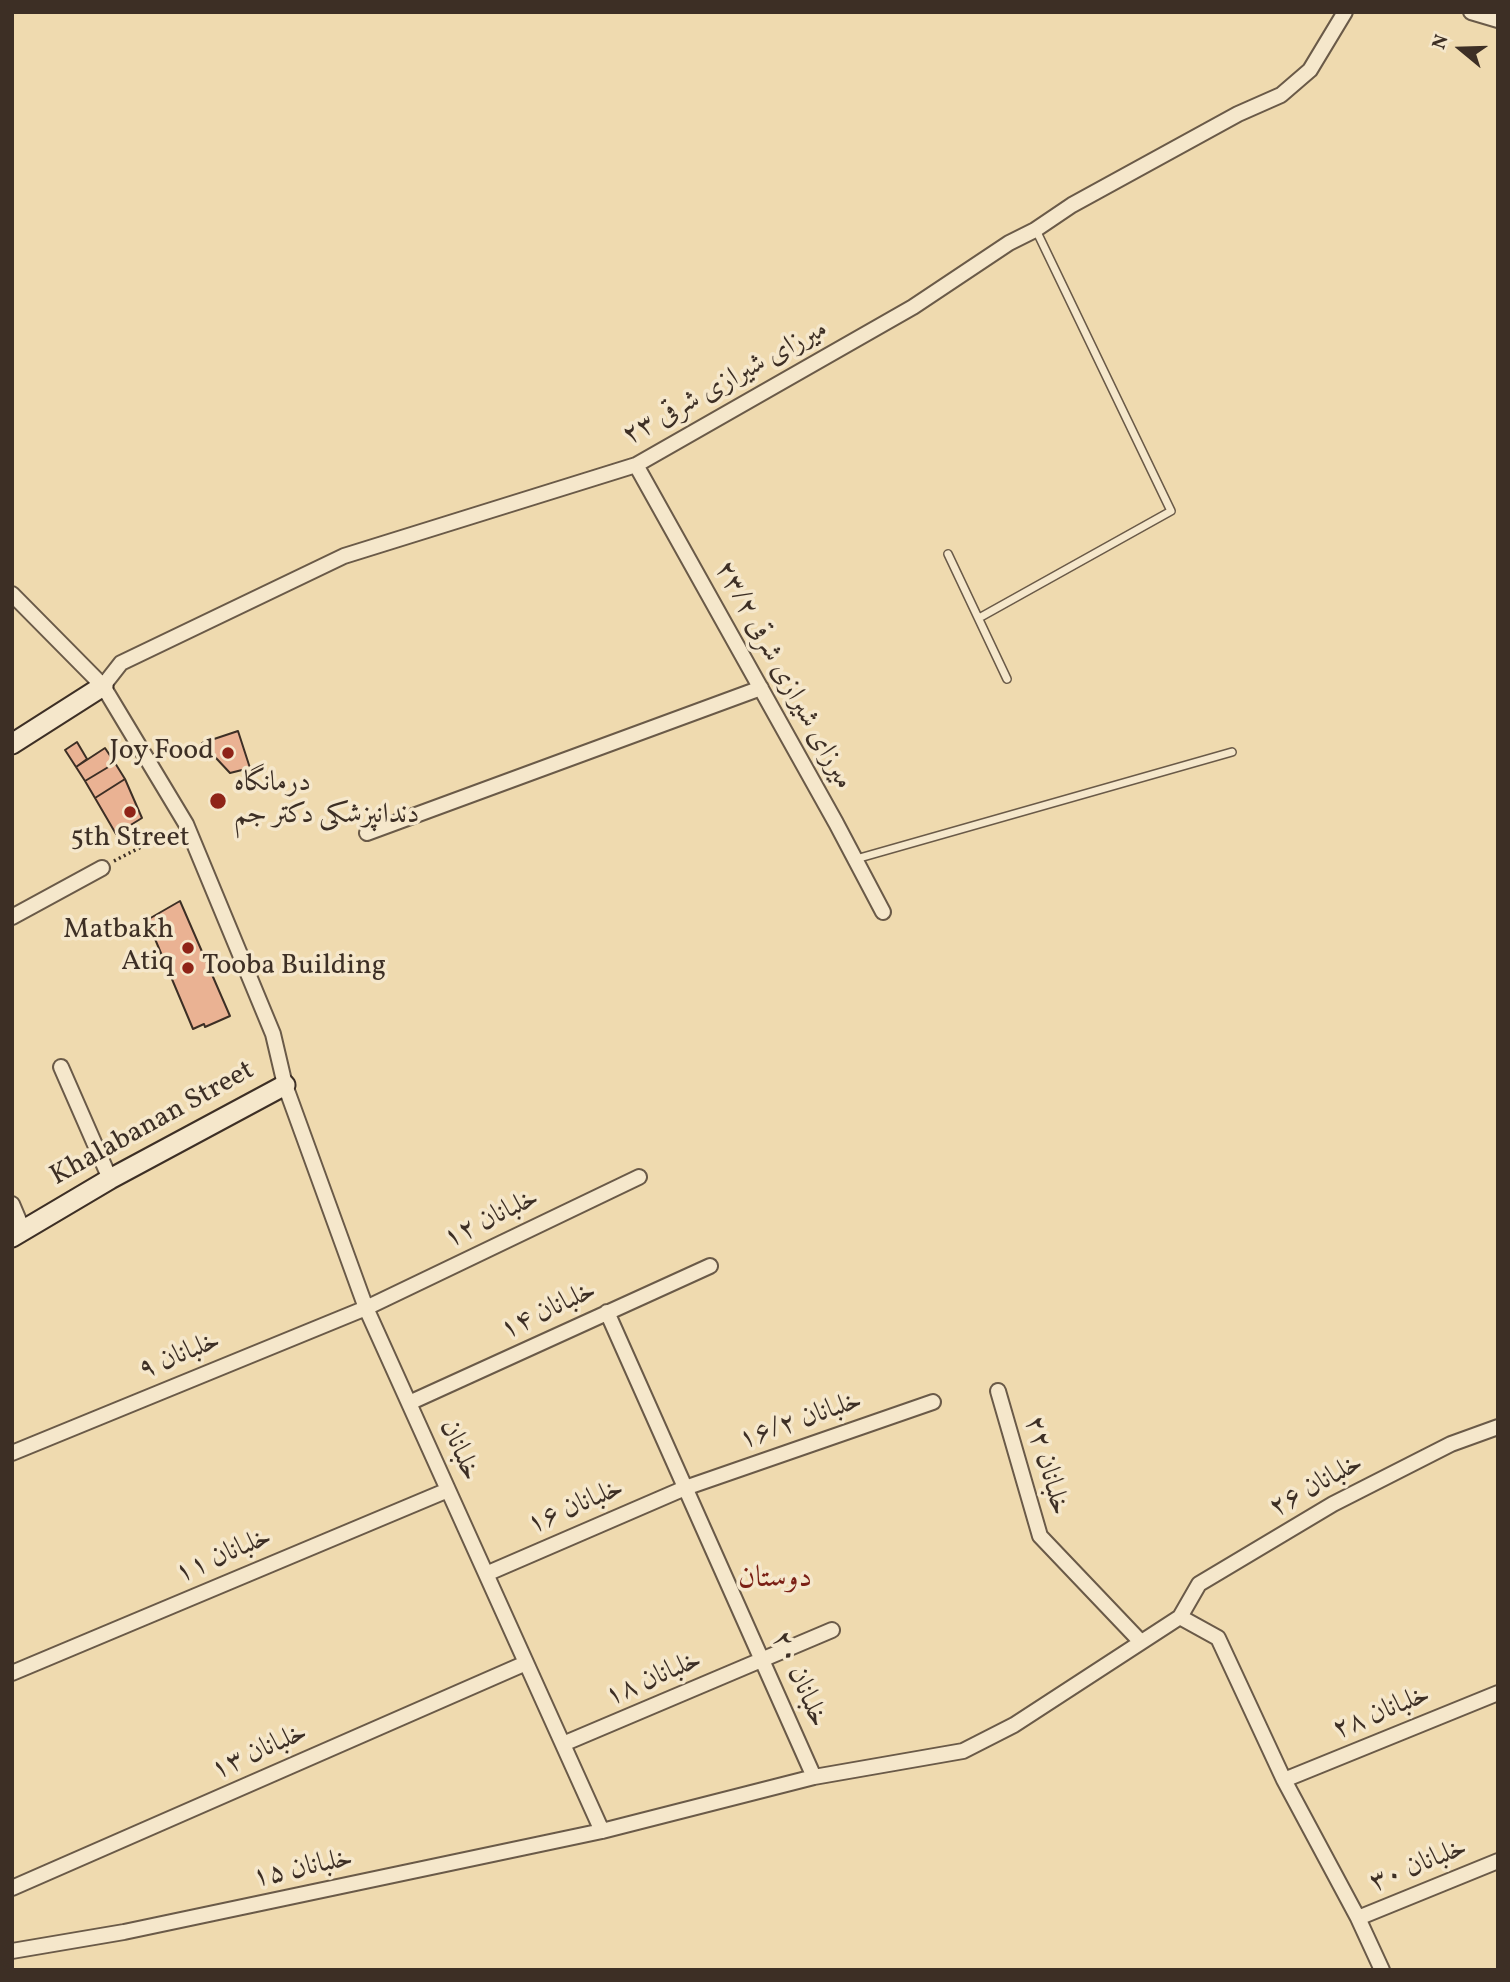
<!DOCTYPE html>
<html>
<head>
<meta charset="utf-8">
<style>
	body { margin:0 }
	#map { position:relative; width:1510px; height:1982px; overflow:hidden; background:#efdaaf; font-family:Vollkorn,serif }
	canvas { display:block }
	.frame { position:absolute; inset:0; border:14px solid #3d2f25; pointer-events:none }
	.north { position:absolute; left:1426px; top:14px; width:70px; height:70px; -webkit-text-stroke:5px #f5e7cb; paint-order:stroke; rotate:289deg; font-size:19px; font-weight:700; line-height:28px; text-align:center; color:#3d2f25 }
	.north::after { content:''; display:block; margin:auto; width:24px; height:32px; background:#3d2f25; clip-path:polygon(50% 0,100% 100%,50% 72%,0 100%) }
</style>
</head>
<body>
<div id="map">
<canvas width="1510" height="1982"></canvas>
<div class="frame"></div>
<div class="north">N</div>
</div>
<script>
const ctx = document.querySelector('canvas').getContext('2d');
ctx.lineJoin = 'round';
function fillPath(path, color) {
  ctx.fillStyle = color;
  ctx.fill(path, 'evenodd');
}
function stroke(path, color, width, dash) {
  ctx.strokeStyle = color;
  ctx.lineWidth = width;
  ctx.lineCap = dash ? 'butt' : 'round';
  ctx.setLineDash(dash || []);
  ctx.stroke(path);
}
function write(font, color, halo, rows, align = 'center') {
  ctx.font = font + ' Vollkorn,Amiri,serif';
  ctx.lineWidth = 7;
  ctx.setLineDash([]);
  ctx.textBaseline = 'middle';
  ctx.strokeStyle = halo;
  ctx.fillStyle = color;
  for (const [text, x, y, turn = 0] of rows) {
    ctx.save();
    ctx.translate(x, y);
    ctx.rotate((+turn || 0) * Math.PI / 180);
    ctx.textAlign = isNaN(turn) ? turn : align;
    if (halo) ctx.strokeText(text, 0, 0);
    ctx.fillText(text, 0, 0);
    ctx.restore();
  }
}
const building = new Path2D(`
	M238,731L250,768L230,773L202,743Z
	M77,742L87,759L76,767L65,750Z
	M105,748L115,763L85,781L76,767Z
	M115,763L125,779L95,798L85,781Z
	M125,779L142,818L116,834L95,798Z
	M180,901L230,1016L205,1027L204,1024L193,1029L147,920Z`);
fillPath(building, '#eab293');
stroke(building, '#3d2f25', 2);
const lane = new Path2D(`
	M948,554L1007,679
	M979,618L1171,511L1036,230
	M856,859L1232,752`);
const street = new Path2D(`
	M1471,12L1498,20
	M636,465L836,823L883,912
	M12,594L103,686L186,824L273,1034L285,1085L366,1308L602,1831
	M103,686L121,663L344,556L636,465L913,307L1009,243L1035,230L1072,205L1238,114L1281,95L1310,70L1345,12
	M367,833L761,688
	M12,917L102,868
	M61,1067L110,1179
	M12,1204L23,1230
	M607,1312L814,1777
	M998,1391L1040,1536L1140,1641
	M409,1403L710,1266
	M12,1453L366,1308L639,1177
	M486,1574L685,1488L933,1402
	M1180,1617L1199,1584L1333,1504L1451,1444L1498,1427
	M12,1673L448,1490
	M563,1744L832,1630
	M1284,1780L1498,1693
	M12,1888L526,1663
	M1358,1918L1498,1861
	M12,1951L124,1932L602,1831L814,1777L963,1751L1014,1725L1180,1617L1218,1638L1284,1780L1358,1918L1382,1970`);
const secondary = new Path2D(`
	M12,744L103,686
	M12,1237L110,1179L285,1085`);
stroke(lane, '#6a5a48', 10);
stroke(street, '#6a5a48', 18);
stroke(secondary, '#3d2f25', 23);
stroke(new Path2D(`
	M114,861L172,831`), '#3d2f25', 3.5, [2, 3.5]);
stroke(lane, '#f5e7cb', 7);
stroke(street, '#f5e7cb', 14);
stroke(secondary, '#f5e7cb', 19);
for (const [x, y, r, color] of [
	[228,753,7,"#8f2418"],
	[218,801,9,"#8f2418"],
	[130,812,7,"#8f2418"],
	[188,948,7,"#8f2418"],
	[188,968,7,"#8f2418"]
]) {
  const dot = new Path2D();
  dot.arc(x, y, r, 0, 2 * Math.PI);
  ctx.fillStyle = color;
  ctx.fill(dot);
  stroke(dot, '#f5e7cb', 2.5);
}
write('28px', '#3d2f25', '#f5e7cb', [
	["۲۳ میرزای شیرازی شرقی",726,384,-29],
	["۲۳/۲ میرزای شیرازی شرقی",782,676,61],
	["Khalabanan Street",153,1125,-29],
	["۱۲ خلبانان",492,1220,-26],
	["۱۴ خلبانان",549,1312,-25],
	["۹ خلبانان",180,1357,-22],
	["۱۶/۲ خلبانان",801,1422,-19],
	["خلبانان",458,1451,66],
	["۲۲ خلبانان",1045,1466,74],
	["۲۶ خلبانان",1317,1487,-29],
	["۱۶ خلبانان",576,1508,-23],
	["۱۱ خلبانان",224,1557,-23],
	["۱۸ خلبانان",654,1680,-23],
	["۲۰ خلبانان",798,1680,66],
	["۲۸ خلبانان",1382,1714,-22],
	["۱۳ خلبانان",260,1753,-24],
	["۳۰ خلبانان",1419,1867,-22],
	["۱۵ خلبانان",303,1870,-12]
]);
write('28px', '#3d2f25', '#f5e7cb', [
	["Joy Food",214,753],
	["درمانگاه",234,785,"left"],
	["دندانپزشکی دکتر جم",234,817,"left"],
	["5th Street",130,840,"center"],
	["Matbakh",174,932],
	["Atiq",174,964],
	["Tooba Building",202,968,"left"]
], 'right');
write('30px', '#7a1f14', '#f5e7cb', [
	["دوستان",775,1580]
]);
</script>
</body>
</html>
